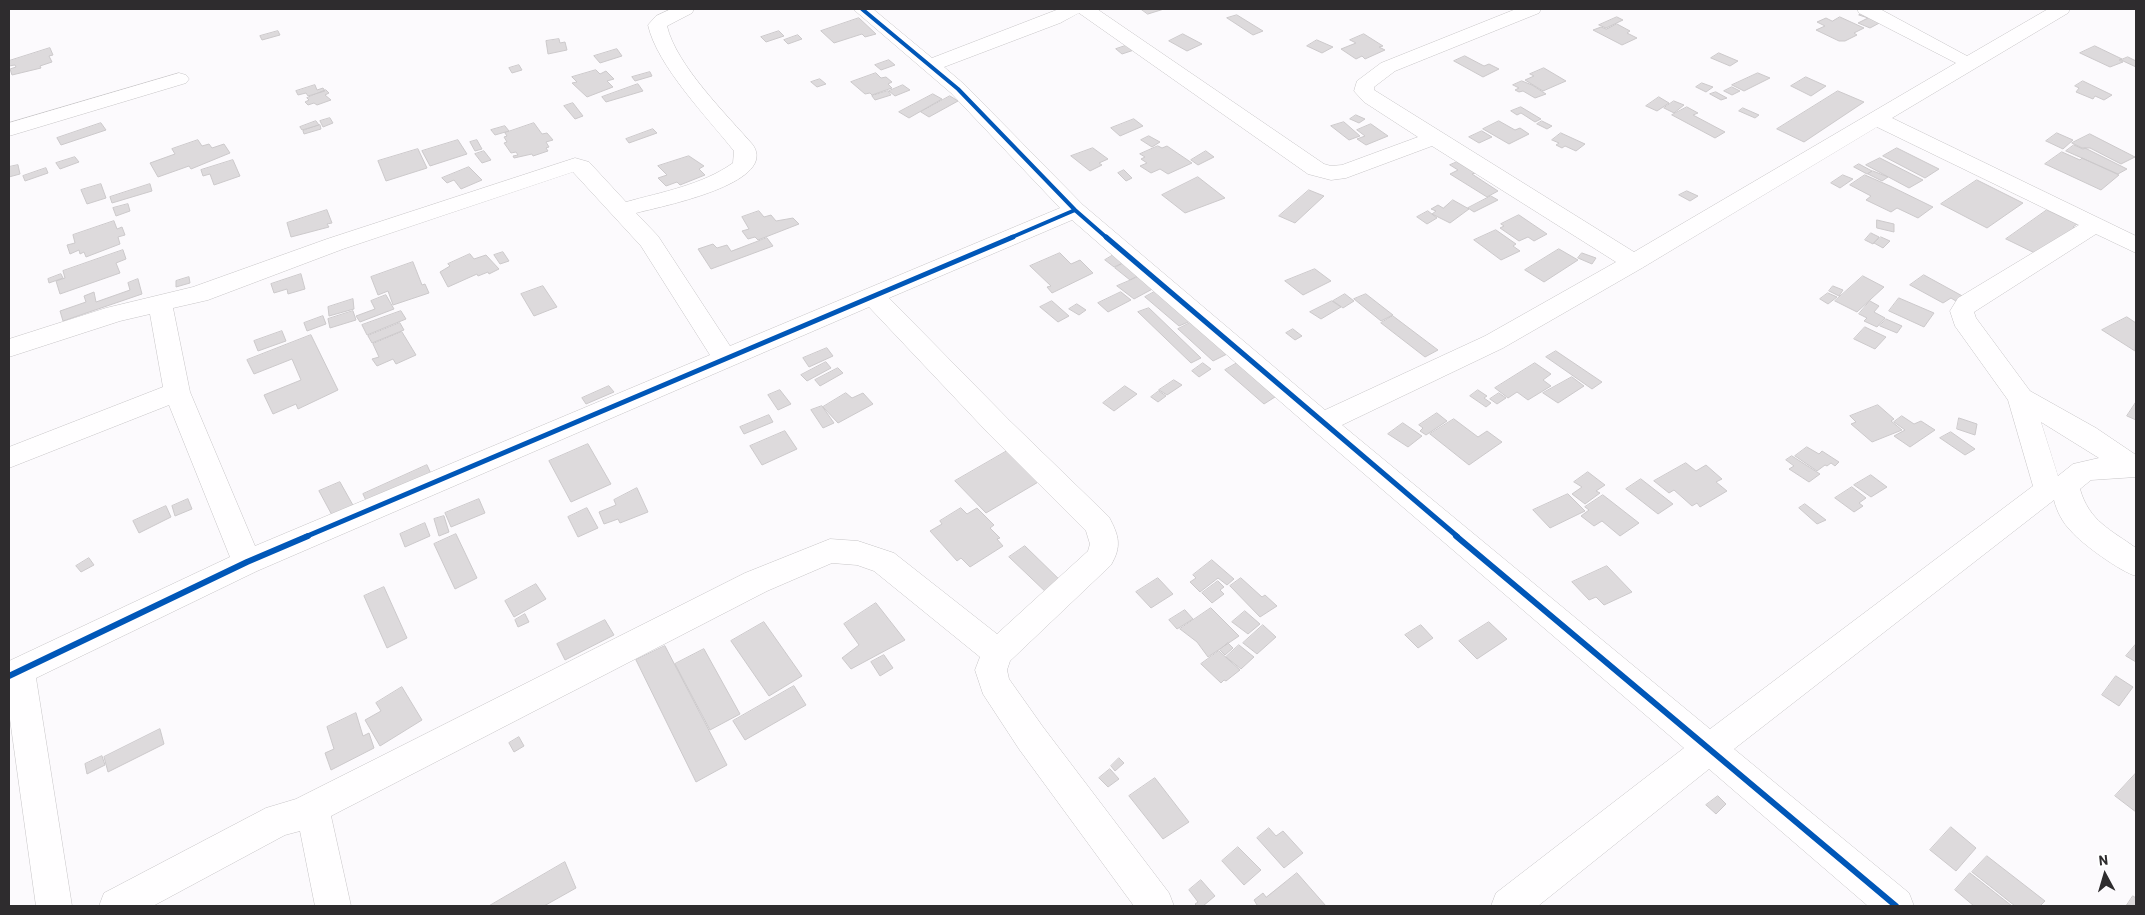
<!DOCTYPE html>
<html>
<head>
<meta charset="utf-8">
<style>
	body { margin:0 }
	#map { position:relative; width:2145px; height:915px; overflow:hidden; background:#fcfafd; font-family:Barlow,sans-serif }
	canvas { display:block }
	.frame { position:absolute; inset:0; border:10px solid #2e2c2e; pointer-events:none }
	.north { position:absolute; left:2080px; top:850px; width:50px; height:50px; -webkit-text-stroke:4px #fff; paint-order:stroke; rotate:354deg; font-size:14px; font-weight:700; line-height:20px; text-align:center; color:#2e2c2e }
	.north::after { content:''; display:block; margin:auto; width:18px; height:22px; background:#2e2c2e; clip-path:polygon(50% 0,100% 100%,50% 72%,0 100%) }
</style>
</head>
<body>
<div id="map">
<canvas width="2145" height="915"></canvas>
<div class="frame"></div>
<div class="north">N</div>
</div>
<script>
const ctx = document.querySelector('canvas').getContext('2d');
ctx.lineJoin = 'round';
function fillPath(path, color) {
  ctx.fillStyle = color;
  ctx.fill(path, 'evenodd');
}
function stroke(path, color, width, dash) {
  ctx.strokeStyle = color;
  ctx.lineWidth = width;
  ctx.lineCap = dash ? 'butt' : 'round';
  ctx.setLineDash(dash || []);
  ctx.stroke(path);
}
const building = new Path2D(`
	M1141,9H1164L1148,14Z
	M1865,12L1885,20L1870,28L1858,23L1868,18L1859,15Z
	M1237,15L1263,31L1253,35L1227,18Z
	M1617,17L1623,20L1606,28L1599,25Z
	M1840,17L1864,28L1854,33L1857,35L1845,41H1839L1816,30L1825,26L1817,22L1826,18L1832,21Z
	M859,18L876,34L865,37L862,34L834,43L821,31Z
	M1617,24L1630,31L1627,33L1637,38L1622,45L1593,30L1601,27L1606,29Z
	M278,31L280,35L262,40L260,36Z
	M779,31L784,36L766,42L761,37Z
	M1183,34L1202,44L1187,51L1169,41Z
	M1364,34L1383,46L1379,47L1385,50L1365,59L1362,56L1356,59L1341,49L1356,43L1350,40Z
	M798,35L802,39L788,44L784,40Z
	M559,39L560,43L565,42L567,50L548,54L546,41Z
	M1317,40L1333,47L1322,53L1307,46Z
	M1128,45L1134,50L1122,54L1116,49Z
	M2095,46L2122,59L2119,60L2123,62L2110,67L2080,53Z
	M50,48L53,55L49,56L52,62L40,66L41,68L12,75L10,69L16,67L15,65L9,66V61Z
	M617,49L622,56L600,63L594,56Z
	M1719,53L1738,61L1730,66L1711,58Z
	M1465,56L1484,66L1489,64L1499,69L1483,77L1454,61Z
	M2128,57L2136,61V67L2121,60Z
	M889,60L895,65L881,70L875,65Z
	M519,65L522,70L512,73L509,68Z
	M1544,68L1566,81L1543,91L1525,80L1534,76L1530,74Z
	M596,70L600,74L606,71L614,79L607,81L613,87L587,97L572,83L577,82L572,77Z
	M650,72L652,76L635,81L632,77Z
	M876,73L881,78L886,77L892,82L888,84L892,88L872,95L870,93L865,94L851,82Z
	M1758,73L1770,78L1744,91L1732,85Z
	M1806,77L1826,86L1811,96L1791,86Z
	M820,79L826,84L817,87L811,82Z
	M1522,81L1532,85L1546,94L1535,98L1523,91L1519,92L1515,90L1519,88L1513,85Z
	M2083,81L2112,95L2104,100L2095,96L2093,99L2076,92L2079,88L2075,86Z
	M1702,83L1713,87L1706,92L1696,87Z
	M638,84L643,91L606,102L602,97Z
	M315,85L317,90L323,88L325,91L308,96L306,93L298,95L296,91Z
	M903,85L910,90L895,96L889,91Z
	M1732,87L1740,91L1732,95L1724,91Z
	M326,90L329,93L325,95L331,100L317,105L314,103L308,105L305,102L309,100L307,98Z
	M888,91L891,95L875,100L872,96Z
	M1838,91L1864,102L1804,142L1777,129Z
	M1716,92L1727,98L1721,100L1710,94Z
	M933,94L942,99L909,118L899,112Z
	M950,96L958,101L929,117L921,112Z
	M1659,97L1669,103L1657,111L1646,106Z
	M1674,101L1684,105L1674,113L1664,108Z
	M573,103L583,116L575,119L564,106Z
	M1521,107L1541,119L1535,122L1521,113L1517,115L1511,111Z
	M1687,107L1698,113L1693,115L1725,132L1715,138L1672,115Z
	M1743,108L1759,115L1755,118L1739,111Z
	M1356,115L1365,119L1359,123L1350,119Z
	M330,118L333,123L323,127L320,121Z
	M1134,119L1143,126L1120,136L1111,128Z
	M316,121L319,125L302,130L300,127Z
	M1499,121L1515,130L1520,128L1529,134L1509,144L1483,129Z
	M1542,121L1552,126L1547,129L1537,124Z
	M1344,122L1360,136L1349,140L1331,126Z
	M101,123L106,130L61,145L57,138Z
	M534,123L542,134L547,133L553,140L546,142L549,147L546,148L548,151L533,156L532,154L514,158L513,156L518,155L516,152L511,153L504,143L507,142L504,137L507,136L505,133Z
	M1371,124L1388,136L1366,145L1357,139L1365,136L1357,130Z
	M320,125L321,129L304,134L303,131Z
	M505,126L509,131L495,135L491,130Z
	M653,129L657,133L629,143L626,139Z
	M1482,131L1492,137L1479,143L1469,137Z
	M1561,133L1585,144L1576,151L1565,146L1562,148L1556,145L1559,143L1552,140Z
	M2057,133L2073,140L2063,149L2046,141Z
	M2090,134L2135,157L2121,164L2090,148H2082L2072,143Z
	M1149,136L1160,142L1152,147L1141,140Z
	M198,140L202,146L209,144L212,148L224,144L230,153L191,169L189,166L158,177L150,163L175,154L172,149Z
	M458,140L467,154L430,166L422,151Z
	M477,140L482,149L475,151L470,142Z
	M2074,145L2083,149L2085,148L2127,169L2118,174L2066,151Z
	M1158,146L1162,148L1167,146L1192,163L1168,174L1160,169L1151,173L1140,166L1147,163L1141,159L1145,157L1140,154Z
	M1093,148L1108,159L1099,163L1102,165L1090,171L1071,156Z
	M1897,148L1939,169L1925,178L1883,156Z
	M418,149L427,168L386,181L378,161Z
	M484,151L491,160L482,163L475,154Z
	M1206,151L1214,157L1198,165L1191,160Z
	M2062,152L2080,160L2082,158L2119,175L2101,190L2045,164Z
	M689,156L704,166L699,169L705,175L680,185L677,182L666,186L658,178L667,175L658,166Z
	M75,157L79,162L60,169L56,163Z
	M1880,158L1923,180L1909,188L1866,165Z
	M233,160L240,176L214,185L210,174L203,176L201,170Z
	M1457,162L1475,173L1472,174L1498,191L1487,197L1450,174L1458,170L1450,165Z
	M1859,164L1872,171L1867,174L1854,167Z
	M18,165L20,174L9,177V167Z
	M469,167L482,180L461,189L454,180L447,183L442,178Z
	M46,168L48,173L25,181L23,176Z
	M1124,170L1132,178L1126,181L1118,173Z
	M1873,171L1888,177L1882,181L1868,174Z
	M1843,175L1853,179L1840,188L1831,183Z
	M1865,175L1890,186L1933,207L1918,218L1897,208L1891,212L1866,200L1871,196L1850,185Z
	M1198,177L1225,198L1185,213L1162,195Z
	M1977,180L2023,203L1987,228L1941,204Z
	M101,184L106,198L87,204L81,190Z
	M150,184L152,191L112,203L110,197Z
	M1309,190L1324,196L1295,223L1279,216Z
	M1687,191L1698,196L1690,201L1679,195Z
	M1491,196L1498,200L1474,212L1468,208Z
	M1453,200L1469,209L1450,223L1432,214L1436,211L1431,209L1438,205L1443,208Z
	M128,204L130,211L116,216L113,208Z
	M327,210L332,223L327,224L329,227L291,237L287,223Z
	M2047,210L2077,224L2073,227L2077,229L2041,256L2006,239Z
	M759,211L764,217L771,215L776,221L793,218L799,224L758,240L755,237L748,239L742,231L749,229L742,217Z
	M1428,211L1437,218L1427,224L1417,217Z
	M1519,215L1547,234L1534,241L1528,237L1519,241L1500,228L1504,226L1501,224Z
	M1877,220L1894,224V232L1877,228Z
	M114,221L117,229L122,227L125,235L118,237L120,244L86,257L84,252L80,254L79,250L70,254L67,245L75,243L73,235Z
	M1496,230L1516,244L1513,246L1520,251L1501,260L1474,240Z
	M1871,233L1879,237L1873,244L1865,240Z
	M1881,237L1890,241L1883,248L1874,243Z
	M767,238L773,246L711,269L698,249L713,244L717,248L727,245L731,251Z
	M1559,249L1578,260L1544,282L1525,270Z
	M123,250L126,259L116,263L120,273L60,294L56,281L65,278L63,271Z
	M503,252L509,261L500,264L494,255Z
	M1060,253L1071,264L1080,260L1093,273L1052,293L1047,287L1051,286L1030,266Z
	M1582,253L1596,258L1592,264L1578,258Z
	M470,254L474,259L486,255L499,269L489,274L488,272L478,276L477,274L448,287L440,272L450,266L448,264Z
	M1115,254L1125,262L1114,267L1105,260Z
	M413,262L422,285L425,284L429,293L393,305L388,291L378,295L371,277Z
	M1126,262L1141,274L1130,280L1115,268Z
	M1315,269L1331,281L1303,295L1285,281Z
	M61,274L63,278L49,283L48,279Z
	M301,274L305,289L288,294L287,289L274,293L271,284Z
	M1143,275L1158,286L1134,299L1117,286Z
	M1924,275L1966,298L1959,303L1951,298L1943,303L1910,285Z
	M1863,276L1884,287L1857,312L1835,301Z
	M189,277L190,283L176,287V281Z
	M138,279L142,294L63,321L60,311L86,302L84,296L94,292L96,302L130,290L128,283Z
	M543,286L557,307L534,316L521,294Z
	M1833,286L1843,290L1839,296L1829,291Z
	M1158,290L1193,320L1179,326L1145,297Z
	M1121,292L1131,300L1108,312L1098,303Z
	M1828,293L1837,297L1828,304L1820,299Z
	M1345,294L1354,301L1343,308L1333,301Z
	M1366,294L1393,315L1381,321L1354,299Z
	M386,295L394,309L360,322L356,316L375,309L371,301Z
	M1899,298L1934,313L1924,327L1889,311Z
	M353,299L354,309L329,316L328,307Z
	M1052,301L1069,316L1058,322L1040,307Z
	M1332,301L1341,307L1321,319L1310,312Z
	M1870,301L1879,306L1874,312L1885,318L1877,327L1864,321L1867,318L1859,314Z
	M1077,304L1086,310L1079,315L1069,309Z
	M1149,308L1201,358L1191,363L1138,312Z
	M353,311L356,320L330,328L328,319Z
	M401,311L406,319L367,335L362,325Z
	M323,316L326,324L307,331L304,323Z
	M1393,316L1438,350L1425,357L1381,323Z
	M2127,317L2136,323L2135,351L2102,330Z
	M1886,319L1902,326L1897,333L1880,326Z
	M1192,322L1227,354L1213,361L1178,329Z
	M400,323L404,330L372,343L368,336Z
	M1865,327L1886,337L1875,349L1854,339Z
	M1293,329L1302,336L1295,340L1286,333Z
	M282,331L286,341L258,351L254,341Z
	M402,332L416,355L396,364L393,359L377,366L372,359L379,357L373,344Z
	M311,335L338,390L298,409L296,404L273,414L264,395L301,380L292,359L254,374L247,360Z
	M827,348L833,356L809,367L803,358Z
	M1556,351L1602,382L1592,389L1546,357Z
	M826,362L831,368L807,381L801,375Z
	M1203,363L1211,369L1199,377L1192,371Z
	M1237,363L1275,397L1264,404L1225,370Z
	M1535,363L1551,374L1543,380L1551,386L1528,400L1517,392L1508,398L1495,388Z
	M838,368L843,373L820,386L815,380Z
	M1572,377L1584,386L1558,403L1543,393Z
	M1174,380L1182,385L1167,395L1159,390Z
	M609,386L614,392L586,404L582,398Z
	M1125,386L1137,394L1114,411L1103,403Z
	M780,390L791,404L778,410L768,395Z
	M1478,390L1487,396L1484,398L1491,403L1486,407L1470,396Z
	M1159,391L1166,396L1158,402L1151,397Z
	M846,393L852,398L863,393L873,404L838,423L823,407Z
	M1499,393L1506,398L1497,404L1490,399Z
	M2136,402V420L2127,416Z
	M1878,405L1894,419L1891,421L1902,430L1872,442L1851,424L1856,422L1850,416Z
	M822,406L834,423L823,428L811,410Z
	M1437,413L1447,421L1426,435L1420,431L1423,428L1419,425Z
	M769,415L773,422L744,434L740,427Z
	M1902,416L1914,424L1921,421L1935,430L1910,447L1894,436L1905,430L1894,422Z
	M1959,418L1977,424L1975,435L1957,429Z
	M1454,419L1478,437L1487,431L1502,442L1469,465L1430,434Z
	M1403,423L1422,436L1408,447L1388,434Z
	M785,431L797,449L762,465L750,446Z
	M1951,432L1975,449L1965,455L1940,438Z
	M588,444L611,484L571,502L549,461Z
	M1014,447L1045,478L986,513L955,481Z
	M1807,447L1819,454L1822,451L1839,462L1835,466L1831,463L1827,466L1825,465L1817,471L1795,456Z
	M1792,456L1820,474L1809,482L1789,469L1794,466L1786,460Z
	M1686,463L1696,471L1706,465L1722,479L1716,482L1727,491L1700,507L1697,503L1692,506L1674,490L1669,493L1654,481Z
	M427,465L433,478L369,507L363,494Z
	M1588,472L1605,485L1596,491L1600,493L1585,504L1572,494L1582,487L1574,482Z
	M1871,475L1887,487L1871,497L1854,485Z
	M1641,479L1673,504L1658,514L1626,489Z
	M340,482L354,507L333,517L319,491Z
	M1852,487L1866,498L1859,503L1863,506L1854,512L1835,498Z
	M637,488L648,512L620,523L618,519L604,524L599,512L616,505L614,500Z
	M1568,494L1585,511L1550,528L1533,510Z
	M1603,495L1639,523L1620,536L1602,521L1594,526L1581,516L1589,510L1585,507Z
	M188,499L192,509L175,516L172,506Z
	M479,499L485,513L451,527L445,513Z
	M1805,504L1826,520L1817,524L1799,508Z
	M166,506L171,517L139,533L133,521Z
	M587,508L598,528L578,537L568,517Z
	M961,508L967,514L977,508L994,525L990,528L1000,538L997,539L1003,546L970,567L961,558L957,561L930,531L942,524L940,521Z
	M444,516L449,532L439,536L434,519Z
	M425,523L430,536L405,547L400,534Z
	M456,534L477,578L455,589L434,544Z
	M1025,546L1065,585L1050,596L1009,557Z
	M89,558L94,565L81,572L76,566Z
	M1212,560L1234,579L1227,585L1218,578L1200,592L1190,582L1196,578L1193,575Z
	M1607,566L1632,592L1604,605L1596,597L1589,600L1572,582Z
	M1158,578L1173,594L1151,608L1136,592Z
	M1241,578L1262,597L1265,595L1277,606L1260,617L1230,586Z
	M1218,581L1224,587L1220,590L1224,594L1212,603L1202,593Z
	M536,584L546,599L514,617L505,601Z
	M384,587L407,638L387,648L364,596Z
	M876,603L905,640L851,669L842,658L859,645L844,624Z
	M1211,608L1239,636L1208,657L1197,642L1180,629Z
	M1185,610L1193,619L1177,629L1169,620Z
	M1245,611L1260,624L1248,634L1232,622Z
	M525,614L529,622L518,627L515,620Z
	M605,620L614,635L565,660L557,644Z
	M764,622L802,676L769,696L731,641Z
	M1489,622L1507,639L1477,659L1459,641Z
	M1263,625L1276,637L1257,654L1243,643Z
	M1421,625L1433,638L1418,648L1405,635Z
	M1228,643L1233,648L1225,655L1220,650Z
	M2136,644V662L2126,656Z
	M1239,645L1254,657L1241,669L1226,657Z
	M665,646L727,765L696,782L636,660Z
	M704,649L740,714L710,730L675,664Z
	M1219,651L1240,670L1226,681L1224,680L1221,683L1201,664Z
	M884,655L893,668L880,676L871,662Z
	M2116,676L2133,687L2119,706L2102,695Z
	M794,686L806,705L745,740L733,721Z
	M402,687L422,720L380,746L365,720L381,711L376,703Z
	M356,713L363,736L369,733L374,748L331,770L325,753L334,749L327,727Z
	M160,729L164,744L108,772L104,757Z
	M519,737L524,746L514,752L509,743Z
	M102,756L105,765L87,774L85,764Z
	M1119,758L1124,763L1115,771L1111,766Z
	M1110,769L1119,779L1108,787L1099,778Z
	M2136,773V812L2115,796Z
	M1155,778L1189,822L1163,839L1129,796Z
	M1718,796L1726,804L1716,814L1706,805Z
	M1951,827L1976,848L1956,871L1930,850Z
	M1269,828L1276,836L1283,831L1303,853L1284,868L1257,838Z
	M1238,847L1261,870L1244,885L1222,861Z
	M1987,856L2045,901L2040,906H2015L1972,872Z
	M565,862L576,888L544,906H489Z
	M1297,873L1326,906H1256L1257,905L1254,900L1263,893L1266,897Z
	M1970,873L2012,906H1974L1955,890Z
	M1201,880L1215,896L1203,906H1197L1195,904L1198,902L1189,890Z
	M2133,896L2136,898V906L2127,905Z`);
fillPath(building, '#dddadc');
stroke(building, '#ccc9cb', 1);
const minor = new Path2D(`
	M671,9H694L692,13L667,26C676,65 727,115 753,145C779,184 658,207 636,213L658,236L730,346L1060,208L951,93L853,9H873L932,58L1059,9H1097L1324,164L1331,166L1342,165L1418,137L1364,102L1354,91L1357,81L1381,63L1516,9H1541L1539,13L1395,71L1374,87V90L1634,252L1956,63L1859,13L1857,9H1880L1967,56L2048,9H2070L2068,13L1892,118L2136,236V253L2096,234L1974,312L1976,318L2030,391L2096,428L2136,455V477L2091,480L2080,489C2089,521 2111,530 2136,548V576C2121,572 2082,544 2071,531C2063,523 2057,512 2054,500L1734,749L1909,893L1914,906H1868L1709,769L1538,906H1491L1496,893L1684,748L1313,430L1072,220L889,298L1009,420L1109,517C1119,536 1122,546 1111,565L1010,661L1007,670L1009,679L1043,727L1169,893L1174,906H1134L1019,749L983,694L975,670L980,657L874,571L857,565L832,563L767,591L331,816L351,906H315L300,831L285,835L153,906H99L104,893L266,808L296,799L745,573L830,539L858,541L894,553L997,634L1088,551L1090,544L1086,531L989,434L869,307L257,571L36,678L72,906H36L9,712V661L230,557L169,405L9,468V447L163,387L150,314L120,321L9,357V339L106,308L193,287L327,239L575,158L589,162L626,202C662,192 702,185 733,163L734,151C708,118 657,66 648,25L656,16ZM1079,13L1308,174L1331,180L1346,178L1432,146L1616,262L1485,336L1325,410L1083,205L965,85L944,67L1060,23ZM1877,127L2079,225L1958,298L1950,311L1955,326L2008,400L2033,486L1710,729L1342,425L1503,348L1642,268ZM573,172L641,246L710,355L255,546L190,392L173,308L208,300L343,249ZM2041,422L2099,458L2073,464L2058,476Z
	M179,73L186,75L189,79L186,83L9,136V123Z`);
stroke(minor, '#c7c5c7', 1);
fillPath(minor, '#fffeff');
stroke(new Path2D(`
	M862,9L958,89L1075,210L1107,238
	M1010,238L1075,210`), '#0057b8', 4);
stroke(new Path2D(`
	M1106,237L1458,537
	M305,537L1013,237`), '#0057b8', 5);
stroke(new Path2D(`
	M1456,536L1896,906
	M9,676L247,562L308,536`), '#0057b8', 6);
</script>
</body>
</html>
